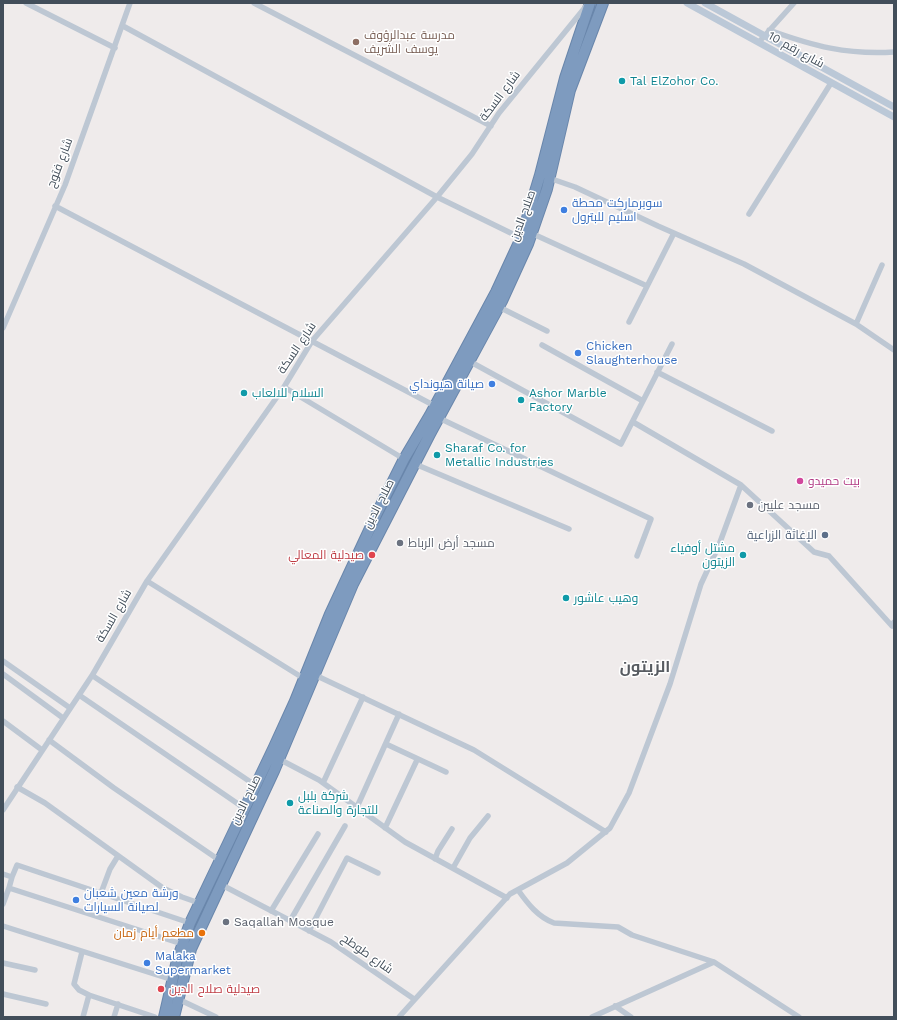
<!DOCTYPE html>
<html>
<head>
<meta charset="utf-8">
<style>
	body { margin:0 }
	#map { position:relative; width:897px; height:1020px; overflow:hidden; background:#efebeb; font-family:"Work Sans",sans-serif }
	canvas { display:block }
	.frame { position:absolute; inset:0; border:4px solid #424e5a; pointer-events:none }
</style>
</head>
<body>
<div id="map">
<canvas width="897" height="1020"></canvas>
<div class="frame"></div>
</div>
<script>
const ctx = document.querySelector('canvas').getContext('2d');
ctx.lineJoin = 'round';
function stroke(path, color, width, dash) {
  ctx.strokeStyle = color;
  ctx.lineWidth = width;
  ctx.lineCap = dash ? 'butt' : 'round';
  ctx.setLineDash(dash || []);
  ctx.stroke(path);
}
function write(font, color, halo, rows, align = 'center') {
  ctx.font = font + ' "Work Sans",Cairo,sans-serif';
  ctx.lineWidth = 3;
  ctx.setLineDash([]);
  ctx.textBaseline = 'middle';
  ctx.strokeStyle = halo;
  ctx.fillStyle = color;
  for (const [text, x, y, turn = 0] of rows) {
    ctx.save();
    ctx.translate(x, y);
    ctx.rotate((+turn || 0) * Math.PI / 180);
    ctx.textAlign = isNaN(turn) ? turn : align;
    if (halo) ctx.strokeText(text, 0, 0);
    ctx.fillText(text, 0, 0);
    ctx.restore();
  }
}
const highway = new Path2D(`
	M164,1017L177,960L190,923L274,747L295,701L330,614L378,511L404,459L430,415L496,292L521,238L540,175L565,78L590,3
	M174,1017L191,949L274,771L353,584L430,434L502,301L528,244L547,189L570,90L603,3`);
stroke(highway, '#6986ab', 12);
stroke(new Path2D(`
	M26,3L115,48
	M254,3L491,126
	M123,26L437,197L521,238
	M769,30C813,46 847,55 894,52
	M759,42L794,3
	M549,178L575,187L658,226L744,264L856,324L882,265
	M55,206L435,406
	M749,214L831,83
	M531,233L647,286
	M499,307L547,331
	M629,322L674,233
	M856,324L894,350
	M3,328L65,185L130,3
	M542,345L643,401
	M469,361L621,444L672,344
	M657,372L772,431
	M284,387L404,459
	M439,418L651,519L637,556
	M633,422L741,485L814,552L829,556L892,626L894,622
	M415,464L569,529
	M147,581L303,678
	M3,661L70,708
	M3,674L63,718
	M93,674V676L255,785
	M315,675L474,750L606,832
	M79,695L244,808
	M3,721L42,750
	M49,740L114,788L219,860
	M386,744L446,772
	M279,759L319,780L405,842L507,898
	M323,783L363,697
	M17,787L45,803L163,888L182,897L199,903
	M357,807L399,714
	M3,810L93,674L147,581L284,387L312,341L437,197L472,154L499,113L587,5
	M385,828L417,760
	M435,859L438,851L452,829
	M453,868L470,838L488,816
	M3,874L12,877L9,888L182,944
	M12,877L17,865L190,923
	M220,884L331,942L414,999
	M518,890C528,904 538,917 554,923L618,927L632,935L714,962L799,1017
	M101,893L110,869L118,856
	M3,904L9,888
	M271,911L318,834
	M290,921L345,826
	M3,926L173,980
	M309,931L347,858L378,873
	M82,952L74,984L79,990L89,995L83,1017
	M3,963L35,970
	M3,994L46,1004
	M89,995L155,1017
	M178,999L216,1017
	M615,1006L631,1017
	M114,1017L118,1004
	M399,1017L510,894L567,863L610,828L629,793L670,684L701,584L719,545L741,485
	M592,1017L714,962`), '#bdc7d3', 5.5);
stroke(new Path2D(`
	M687,3L894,117
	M705,3L894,107`), '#bbc8d7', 7);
stroke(highway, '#7e9bbf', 10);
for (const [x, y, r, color] of [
	[356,42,4,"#8d6e63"],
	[622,81,4,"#0f9aa8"],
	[564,210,4,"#3f7fe0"],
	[578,353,4,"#3f7fe0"],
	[492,384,4,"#3f7fe0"],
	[244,393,4,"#0f9aa8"],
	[521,400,4,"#0f9aa8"],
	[437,455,4,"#0f9aa8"],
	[800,481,4,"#d1479c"],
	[750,505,4,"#6b7280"],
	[825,535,4,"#5c6f8a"],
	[400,543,4,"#6b7280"],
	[372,555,4,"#e0444e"],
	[743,555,4,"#0f9aa8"],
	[566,598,4,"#0f9aa8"],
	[290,803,4,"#0f9aa8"],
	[76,900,4,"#3f7fe0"],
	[226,922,4,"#6b7280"],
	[202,933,4,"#e8710a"],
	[147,963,4,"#3f7fe0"],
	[161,989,4,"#e0444e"]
]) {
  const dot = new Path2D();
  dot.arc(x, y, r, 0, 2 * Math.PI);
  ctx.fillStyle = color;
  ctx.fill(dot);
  stroke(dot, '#fff', 1.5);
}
write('12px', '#785e54', '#fff', [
	["مدرسة عبدالرؤوف",364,35],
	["يوسف الشريف",364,49]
], 'left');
write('12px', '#424e5a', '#fff', [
	["شارع رقم 10",796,50,29],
	["شارع السكة",500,96,-53],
	["شارع فتوح",60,163,-69],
	["صلاح الدين",523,216,-70],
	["شارع السكة",297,348,-56],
	["صلاح الدين",379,504,-63],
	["شارع السكة",114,616,-60],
	["صلاح الدين",246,800,-64],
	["شارع طوطح",367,954,35]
]);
write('12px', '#0d838f', '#fff', [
	["Tal ElZohor Co.",630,81],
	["السلام للالعاب",252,393],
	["Ashor Marble",529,393],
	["Factory",529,407],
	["Sharaf Co. for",445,448],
	["Metallic Industries",445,462],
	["مشتل أوفياء",735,548,"right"],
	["الزيتون",735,562,"right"],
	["وهيب عاشور",574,598],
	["شركة بلبل",298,796],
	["للتجارة والصناعة",298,810]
], 'left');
write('12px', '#366cbe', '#fff', [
	["سوبرماركت محطة",572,203],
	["اسليم للبترول",572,217],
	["Chicken",586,346],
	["Slaughterhouse",586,360],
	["صيانة هيونداي",484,384,"right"],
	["ورشة معين شعبان",84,893],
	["لصيانة السيارات",84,907],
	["Malaka",155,956],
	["Supermarket",155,970]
], 'left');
write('12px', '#b23c85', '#fff', [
	["بيت حميدو",808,481]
], 'left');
write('12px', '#5b616d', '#fff', [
	["مسجد عليين",758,505],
	["مسجد أرض الرباط",408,543],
	["Saqallah Mosque",234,922]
], 'left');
write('12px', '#4e5e75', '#fff', [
	["الإغاثة الزراعية",817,535]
], 'right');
write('12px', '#be3a42', '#fff', [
	["صيدلية المعالي",364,555],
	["صيدلية صلاح الدين",169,989,"left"]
], 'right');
write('12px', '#c56008', '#fff', [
	["مطعم أيام زمان",194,933]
], 'right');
write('bold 16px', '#575b61', '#fff', [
	["الزيتون",645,667]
]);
</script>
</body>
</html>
